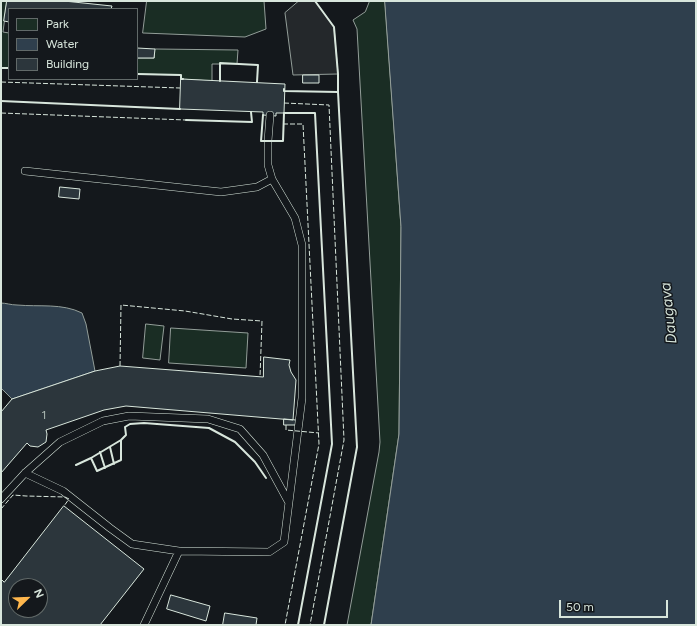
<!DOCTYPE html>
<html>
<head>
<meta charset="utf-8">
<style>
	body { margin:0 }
	#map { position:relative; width:697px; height:626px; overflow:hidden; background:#14181c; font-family:Figtree,sans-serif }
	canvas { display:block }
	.frame { position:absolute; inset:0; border:2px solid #d8e6dc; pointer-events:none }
	.legend { position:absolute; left:8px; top:8px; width:130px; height:72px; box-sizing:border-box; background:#14181c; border:1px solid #626a69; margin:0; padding:5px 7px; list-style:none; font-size:12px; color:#d8e6dc }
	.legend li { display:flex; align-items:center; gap:8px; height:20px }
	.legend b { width:20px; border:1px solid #626a69 }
	.north { position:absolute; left:8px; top:578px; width:40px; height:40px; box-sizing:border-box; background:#14181c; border:1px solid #626a69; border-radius:50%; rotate:67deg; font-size:11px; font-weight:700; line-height:16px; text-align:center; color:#d8e6dc }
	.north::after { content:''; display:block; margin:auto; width:14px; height:18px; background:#ffb74d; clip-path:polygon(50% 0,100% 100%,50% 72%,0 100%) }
	.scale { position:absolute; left:559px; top:600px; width:109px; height:18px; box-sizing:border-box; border:2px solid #d8e6dc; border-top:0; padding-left:5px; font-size:12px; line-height:14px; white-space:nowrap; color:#d8e6dc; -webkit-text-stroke:3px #14181c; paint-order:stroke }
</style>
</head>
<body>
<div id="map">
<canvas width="697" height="626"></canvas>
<div class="frame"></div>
<ul class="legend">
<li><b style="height:11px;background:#1a2d24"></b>Park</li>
<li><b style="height:11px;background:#2f3f4d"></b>Water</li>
<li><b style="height:11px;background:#2c363c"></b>Building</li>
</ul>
<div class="north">N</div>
<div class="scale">50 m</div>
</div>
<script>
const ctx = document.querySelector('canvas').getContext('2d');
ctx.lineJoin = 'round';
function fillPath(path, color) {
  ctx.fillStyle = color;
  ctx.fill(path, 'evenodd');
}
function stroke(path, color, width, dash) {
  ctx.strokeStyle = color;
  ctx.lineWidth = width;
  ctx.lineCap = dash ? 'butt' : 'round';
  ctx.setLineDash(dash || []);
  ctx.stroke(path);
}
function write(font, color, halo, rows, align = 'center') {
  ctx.font = font + ' Figtree,sans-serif';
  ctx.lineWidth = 3;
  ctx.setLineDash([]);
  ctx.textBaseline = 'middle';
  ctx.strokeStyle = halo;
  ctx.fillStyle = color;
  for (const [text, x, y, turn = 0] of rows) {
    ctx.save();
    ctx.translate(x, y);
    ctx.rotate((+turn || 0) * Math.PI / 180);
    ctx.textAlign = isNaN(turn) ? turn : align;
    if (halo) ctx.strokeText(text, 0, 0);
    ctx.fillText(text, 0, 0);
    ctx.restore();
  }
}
const green = new Path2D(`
	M1,1H7L3,32L9,33V68H1Z
	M147,1H264L266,29L245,37L143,33Z
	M370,1H385L401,227L399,434L371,625H347L379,452L380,442L357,29L353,20L365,12Z
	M155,49L238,50L237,64H212V81L181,79V75L137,74V58H154Z
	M146,324L164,326L160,360L143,358Z
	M171,328L248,333L246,368L169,363Z`);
fillPath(green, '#1a2d24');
stroke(green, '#939e99', 1);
const parking = new Path2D(`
	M299,1H315L334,27L338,74L293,75L285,13Z`);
fillPath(parking, '#24282b');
stroke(parking, '#939e99', 1);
const water = new Path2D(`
	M385,1H696V625H371L399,434L401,227Z
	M1,303C6,303 11,305 17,305C39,307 62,303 82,313L86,324L95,371L12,399L1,388Z`);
fillPath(water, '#2f3f4d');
stroke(water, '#939e99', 1);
const building = new Path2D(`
	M7,1H64L112,6L111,9H9V22L4,21Z
	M137,48L155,49L154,58H137Z
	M303,75H319V83H303Z
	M181,79L285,84L284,113H276V116L263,115V112L180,109Z
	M60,187L80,189L79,199L59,197Z
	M264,357L290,360L289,365L291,372L296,380L293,420L126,406L104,410L46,430L47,434L46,442L38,447L30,446L27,443L1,473V412L12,399L95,371L120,366L263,377Z
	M284,419L296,420V425H284Z
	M64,506L144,569L100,625H1V579L4,582ZM16,586H40V610H16Z
	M171,595L210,606L206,621L167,609Z
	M225,613L257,618L256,625H223Z`);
fillPath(building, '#2c363c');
stroke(building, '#d8e6dc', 1);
const service = new Path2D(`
	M25,171L221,192L257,187L272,179
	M25,473L63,491L110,528L132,544L179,551
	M1,499L25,473L60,442L103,421L129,416L208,419L240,429L263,455L288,501
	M144,625L179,551L269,552L284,542L302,398V245L295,218L272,179L268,165V141L270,115`);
stroke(service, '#d8e6dc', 8);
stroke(service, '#14181c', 7);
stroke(new Path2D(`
	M1,82L180,88
	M284,103L329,105L344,440L310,625
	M1,113L186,120
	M283,124H303L319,444L285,625
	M120,366L121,305L185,311L232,319L262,321L260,377
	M286,425V430L319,433
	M1,509L13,495L26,496L65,497L69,499L64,506`), '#d8e6dc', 1, [5, 2]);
stroke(new Path2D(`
	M315,1L334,27L338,74V92
	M1,68H9
	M137,74L181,75V79H183
	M220,81V63L258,65L257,82
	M284,89V91L338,92L357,447L324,625
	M1,101L180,109
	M263,115L261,141H283L284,113H315L332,444L298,625
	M186,120L252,122L251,112
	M110,447L114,464
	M100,452L105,468
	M91,458L121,440
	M76,465L91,458L97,471L121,460V440L126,435L125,427L130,424L144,423L209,428L235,442L255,462L266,478`), '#d8e6dc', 2);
write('12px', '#adbab4', null, [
	["1",44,415]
]);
write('italic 15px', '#d8e6dc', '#14181c', [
	["Daugava",669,313,-96]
]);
</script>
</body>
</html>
